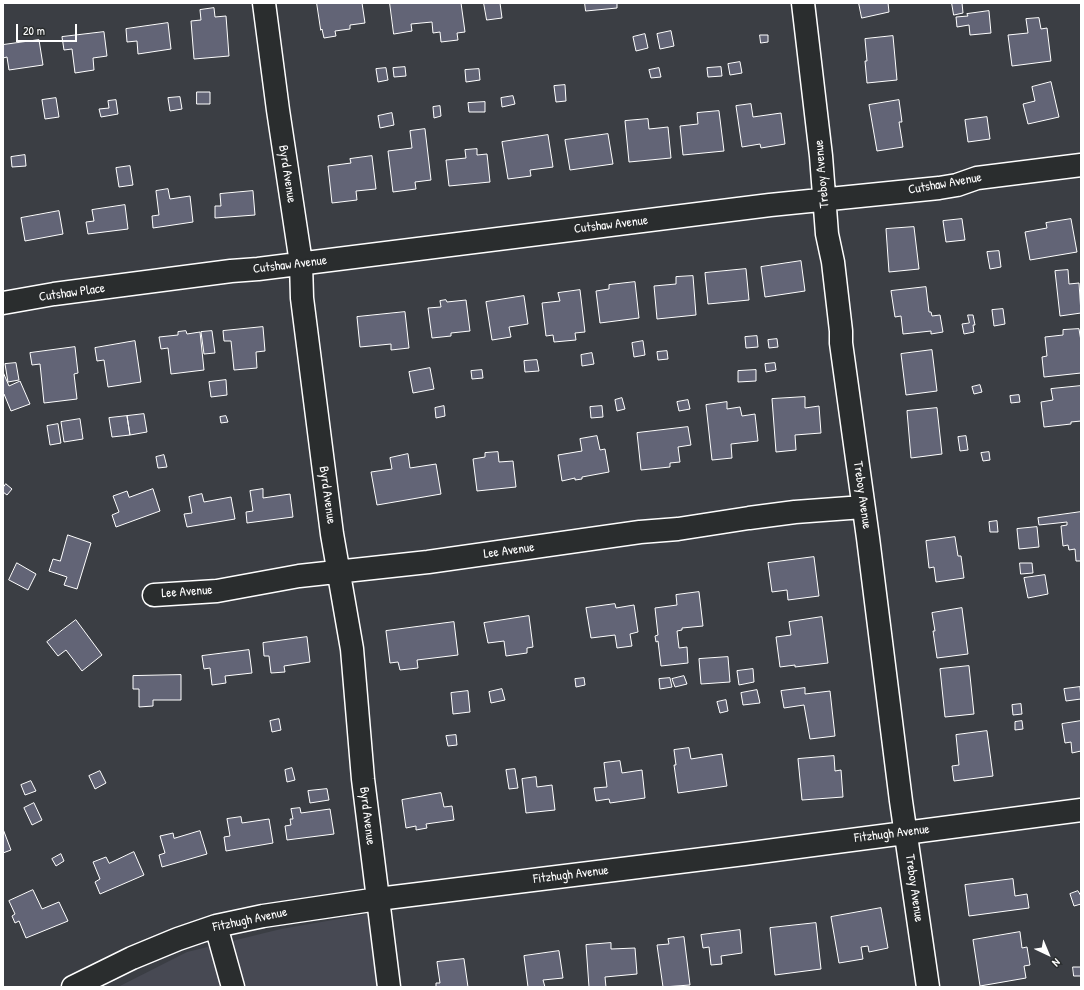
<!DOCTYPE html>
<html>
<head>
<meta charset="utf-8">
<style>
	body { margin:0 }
	#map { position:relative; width:1084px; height:990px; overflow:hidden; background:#3b3e44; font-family:"Patrick Hand",sans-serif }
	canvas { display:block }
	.frame { position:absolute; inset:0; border:4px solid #fff; pointer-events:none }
	.north { position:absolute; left:1028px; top:934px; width:40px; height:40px; -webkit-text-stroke:3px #2a2d2e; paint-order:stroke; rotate:136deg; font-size:11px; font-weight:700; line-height:16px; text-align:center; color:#fff }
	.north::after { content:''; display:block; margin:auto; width:14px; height:18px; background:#fff; clip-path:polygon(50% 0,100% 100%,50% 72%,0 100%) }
	.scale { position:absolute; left:16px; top:24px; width:61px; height:18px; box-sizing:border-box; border:2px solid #fff; border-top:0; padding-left:5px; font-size:12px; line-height:14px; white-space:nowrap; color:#fff; -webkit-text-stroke:3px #2a2d2e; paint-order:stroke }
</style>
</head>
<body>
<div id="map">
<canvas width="1084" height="990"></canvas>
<div class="frame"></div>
<div class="north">N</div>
<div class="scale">20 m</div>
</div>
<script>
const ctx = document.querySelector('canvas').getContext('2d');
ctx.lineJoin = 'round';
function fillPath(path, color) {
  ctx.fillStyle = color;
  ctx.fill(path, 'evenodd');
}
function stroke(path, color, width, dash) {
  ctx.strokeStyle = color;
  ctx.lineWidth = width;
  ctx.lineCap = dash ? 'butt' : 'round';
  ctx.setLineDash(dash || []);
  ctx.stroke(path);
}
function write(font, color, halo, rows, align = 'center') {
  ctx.font = font + ' "Patrick Hand",sans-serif';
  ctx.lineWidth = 3.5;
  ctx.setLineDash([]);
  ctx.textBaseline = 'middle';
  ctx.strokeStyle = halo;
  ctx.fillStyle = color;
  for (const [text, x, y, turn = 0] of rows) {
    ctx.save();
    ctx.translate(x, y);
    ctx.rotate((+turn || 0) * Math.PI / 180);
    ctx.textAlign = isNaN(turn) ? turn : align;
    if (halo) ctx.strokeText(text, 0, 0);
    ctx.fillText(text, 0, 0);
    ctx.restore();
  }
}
fillPath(new Path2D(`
	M367,914L377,987H118L187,952L281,929Z`), '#474953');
const building = new Path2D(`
	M317,3H362L365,23L350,25V29L335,31L336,36L324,38L322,29L321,30Z
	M390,3H461L465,32L457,33L458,40L441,42L440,32L433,33L432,22L411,24L412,31L394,34Z
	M484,3H503H500L502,18L487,20Z
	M585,3H617V8L586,11Z
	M859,3H888L889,12L862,18Z
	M952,3H962L963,13L954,15Z
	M214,8L215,17L226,16L229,56L194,59L191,21L201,20L200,10Z
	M989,11L991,33L970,35L969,25L957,27L956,17L968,16L967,14Z
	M1039,18L1041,29L1047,28L1051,61L1012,66L1008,35L1028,33L1026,19Z
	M168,23L171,49L138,54L137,41L127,42L126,29Z
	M671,31L674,46L660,49L657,34Z
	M104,32L107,56L93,58L94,70L75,73L72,49L64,50L62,37Z
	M645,34L648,48L636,51L633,37Z
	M760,35H768V42L761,43Z
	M893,36L897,80L867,83L865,61H867L865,39Z
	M39,40L43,65L9,70L7,57L3,58V45Z
	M740,62L742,73L730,75L728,64Z
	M405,67L406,76L394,77L393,68Z
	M721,67L722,76L708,77L707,68Z
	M386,68L388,80L378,82L376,69Z
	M659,68L661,77L651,78L649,70Z
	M479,69L480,80L466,82L465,70Z
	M1051,82L1059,117L1028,124L1023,104L1035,101L1032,87Z
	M565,85L566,101L556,102L554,86Z
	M197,92H210V104H197Z
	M513,96L515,104L502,107L501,98Z
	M180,97L182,109L170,111L168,98Z
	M56,98L59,117L45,119L42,100Z
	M116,100L118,114L101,117L99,109L109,108L108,101Z
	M899,100L902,122H899L903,147L877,151L869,105Z
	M485,102V112H469L468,103Z
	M751,104L753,117L781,113L785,144L761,148L760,144L742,147L736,106Z
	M440,106L441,116L434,118L433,107Z
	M719,111L724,151L683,155L680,126L698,124L697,113Z
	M392,113L394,125L380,128L378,116Z
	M987,117L990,139L968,142L965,120Z
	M648,119L649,129L668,127L671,158L629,162L625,121Z
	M425,129L431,180L415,182L416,189L393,192L388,151L412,148L410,131Z
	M608,134L613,164L570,170L565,140Z
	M548,135L553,167L530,170L531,176L508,179L502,142Z
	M477,149V155L487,154L490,182L449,186L446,160L466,158L465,150Z
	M25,155L26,166L12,167L11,157Z
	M372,156L376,189L356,191L357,200L332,203L328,166L351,163L350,159Z
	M130,166L133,185L119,187L116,168Z
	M168,189L170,199L190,196L193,222L153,228L152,216L159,215L156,191Z
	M253,191L255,215L215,218V206H221L220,194Z
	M125,205L128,229L88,234L86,222L94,221L92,210Z
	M59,211L63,234L25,241L21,218Z
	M962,219L965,240L946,242L943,221Z
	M1071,219L1077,252L1030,260L1025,232L1047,228L1046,223Z
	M914,227L919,269L889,272L886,229Z
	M999,251L1001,267L990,269L987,252Z
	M801,261L805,291L765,297L761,267Z
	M746,269L749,300L708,304L705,273Z
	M1068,270L1069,284L1079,283L1081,313L1060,316L1055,271Z
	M693,276L696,315L657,319L654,286L676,284V277Z
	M635,282L639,318L600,323L596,291L609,289V285Z
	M926,287L929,312H931L932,316L940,315L943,332L931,334V331L903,334L901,316L895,317L891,291Z
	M580,290L585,332L575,333L576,340L554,342L553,335L546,336L542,303L560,301L558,293Z
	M524,296L528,324L509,327L511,337L492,340L486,302Z
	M446,300L447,302L466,300L470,331L451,333V336L432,338L428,308L441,307L440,301Z
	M1003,309L1005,324L994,326L992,310Z
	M405,312L409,348L391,350V344L360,347L357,317Z
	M968,315H973L975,325H973L974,332L964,334L962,324L969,323Z
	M263,327L265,351L256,352L257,368L234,370L231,341H224L223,331Z
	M1079,329L1081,341V373L1044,377L1042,357L1047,356L1045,337L1063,335V330Z
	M186,331L187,334L200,332L204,370L171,374L168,348L161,349L159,337L178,335V332Z
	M212,331L215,353L204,354L201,332Z
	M757,336L758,347L746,348L745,337Z
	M777,339L778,347L769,348L768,340Z
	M135,341L141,382L108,387L104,360L97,361L95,348Z
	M643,341L645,355L634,357L632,343Z
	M75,347L78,373L74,374L77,399L44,403L40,364L32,365L30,353Z
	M932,350L937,391L906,395L901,354Z
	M667,351L668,359L658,360L657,352Z
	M592,353L594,364L582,366L581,355Z
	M537,360L539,371L525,372L524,361Z
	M16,363L19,380L8,382L5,364Z
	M775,363L776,370L766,372L765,364Z
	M430,368L434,389L413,393L409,372Z
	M482,370L483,378L472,379L471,371Z
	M756,370V381L738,382V371Z
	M3,372L9,386L20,381L30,404L11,411L4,394L3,395Z
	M226,380L227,395L211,397L209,382Z
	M980,385L982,392L974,394L972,387Z
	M1081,386V421L1071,422V424L1044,427L1041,402L1053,400L1051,389Z
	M1019,395L1020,402L1011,403L1010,396Z
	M805,397V408L819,406L821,433L795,435L796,450L776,452L772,399Z
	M622,398L625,409L617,411L615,400Z
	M688,400L690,409L679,411L677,402Z
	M727,402V409L740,407L742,416L755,414L758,441L731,444L732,458L712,460L706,405Z
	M444,406L445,416L436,418L435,408Z
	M602,406L603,417L591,418L590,407Z
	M937,408L942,454L911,458L907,411Z
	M144,414L147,432L130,435L127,416Z
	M127,416L130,435L112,437L109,418Z
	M226,416L228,422L221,423L220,417Z
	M80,419L83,439L64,442L61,422Z
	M58,424L61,443L50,445L47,426Z
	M688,427L691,445L678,447L680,462L670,463V467L641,470L637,433Z
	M597,436L600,450L605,449L609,472L582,477V479L575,480V478L562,481L558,455L582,451L580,439Z
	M966,436L968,450L960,451L958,437Z
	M498,452L499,462L513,461L516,487L477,491L473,459L485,457V453Z
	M989,452L990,460L983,461L981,453Z
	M408,454L410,468L436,464L441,494L377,505L371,472L392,469L390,458Z
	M164,455L167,467L158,468L156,457Z
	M6,484L12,489L7,495L3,492V488Z
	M153,489L160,511L116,527L112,515L119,512L113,496L127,491L129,497Z
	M263,489V498L290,494L293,517L247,523L246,512L253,511L250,491Z
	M202,494L204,502L231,497L235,519L187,527L184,514L192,513L189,497Z
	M1081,512V561H1076L1075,549L1069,550L1068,545L1063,546L1061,526L1067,525V522L1039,525L1038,518Z
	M997,521L998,532H990L989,522Z
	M1037,527L1039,547L1019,549L1017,529Z
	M68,535L91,543L77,589L64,585L67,577L49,571L53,559L60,561Z
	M955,537L958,556H961L964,578L936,582L934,567L929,568L926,541Z
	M814,557L819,596L788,600L787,590L772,592L768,563Z
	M17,563L36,574L28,590L9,580Z
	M1020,563H1032L1033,573L1021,574Z
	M1045,575L1048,594L1028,598L1024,578Z
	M699,592L703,626L682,628V630L677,631L679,648L687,647L688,663L661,666L658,641L656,642L655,636L658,635L655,608L677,605L676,595Z
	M615,604L616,608L634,605L638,632L630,634L632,646L617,648L615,635L591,638L586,608Z
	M962,608L968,654L937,658L933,631H935L932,613Z
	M529,616L533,647L527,648V653L506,656L504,641L488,643L484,623Z
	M822,617L828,663L795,667V665L780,667L776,637L791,635L789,622Z
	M76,620L102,655L82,671L66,650L58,656L47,642Z
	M454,622L458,655L417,660L418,668L400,670L398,662L390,663L386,631Z
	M307,637L310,662L284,666L285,672L271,673L269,656H264L263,643Z
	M249,650L252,673L225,676L226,683L212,685L210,668L204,669L202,656Z
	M728,657L730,682L701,684L699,659Z
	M969,666L974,714L945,717L940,669Z
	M753,669L754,682L739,685L737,671Z
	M181,675V700H153V706L139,707V689H133V676Z
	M684,676L687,684L675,687L672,679Z
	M584,678L585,685L576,687L575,679Z
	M670,678L672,687L660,689L659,679Z
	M1080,687L1081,699L1066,701L1064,689Z
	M805,688V694L830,691L835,736L810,739L804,705L784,708L781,691Z
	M502,689L505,700L491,703L489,692Z
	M757,690L760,703L743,705L741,693Z
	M468,691L470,712L453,714L451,693Z
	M726,700L728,711L720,713L717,702Z
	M1021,704L1022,714L1013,715L1012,705Z
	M279,719L281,730L272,732L270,721Z
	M1022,721L1023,729L1015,730V722Z
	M1081,721V751L1072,753L1071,742L1065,743L1062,724Z
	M987,731L993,776L954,781L952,766L959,765L956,735Z
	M456,735L457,745L448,746L446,736Z
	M689,748L691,759L722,754L727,786L678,793L674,765H676L674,750Z
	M834,756L835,771L841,770L843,797L802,800L798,759Z
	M620,761L622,773L642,770L645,798L610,803L609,799L596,801L594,788L607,787L604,763Z
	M292,768L295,780L287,782L285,770Z
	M515,769L518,788L509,789L506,770Z
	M100,771L106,783L95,789L89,776Z
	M536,777L537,787L552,785L555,810L526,813L522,779Z
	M31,781L36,791L25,795L21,785Z
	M327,789L329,800L310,803L308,791Z
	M441,793L444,807L452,806L454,820L426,824L427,828L416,830V826L406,828L402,800Z
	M34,803L42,820L32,825L24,808Z
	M300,808L301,813L330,809L334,834L287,840L285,826L291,825L290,819H293L291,809Z
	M241,817L242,823L269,819L273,843L226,851L224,837L230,836L227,819Z
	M3,829L11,850L3,853Z
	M200,831L207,854L162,867L159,855L165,853L160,836L173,833L174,838Z
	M134,852L144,875L100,894L95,882L100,879L93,862L106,857L109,863Z
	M61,854L64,861L56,866L52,859Z
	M1013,879L1015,896L1027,894L1029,908L969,916L965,885Z
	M33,890L42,909L59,902L68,921L26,938L19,921L15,923L12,916L15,914L9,901Z
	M1078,891L1081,896V904L1074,906L1070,894Z
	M881,908L888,948L869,952L868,946L861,947L863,959L839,963L831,917Z
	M816,923L821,969L775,975L770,928Z
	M740,930L742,953L721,956L722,964L711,965L709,947L703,948L701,935Z
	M1020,932L1022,948L1027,947L1030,965L1024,966L1026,978L980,986L973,940Z
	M684,937L690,985L663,987L657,945L669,944L668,939Z
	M611,943V949L635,948L637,974L605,977L606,987H589L586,945Z
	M559,951L563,978L543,980L545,987H528L524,956Z
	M464,959L468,987H436V983H440L437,962Z
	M1073,967H1081V976H1074Z`);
fillPath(building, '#626476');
stroke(building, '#fff', 1);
const minor = new Path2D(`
	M264,3L278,110L301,263L302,298L332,534L352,649L363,779L389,987
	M803,3L821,156L827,234L833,262L841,331V343L868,538L901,801L928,987
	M3,303L54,294L231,271L258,269L770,205L939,188L957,185L977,178L1081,165
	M154,595L217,591L299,576L428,562L640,532L678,529L749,518L795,512L863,507
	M216,926L233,987
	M73,987L132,958L178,939L216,926L263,916L378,899L744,854L1081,810`);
stroke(minor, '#fff', 25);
stroke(minor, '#2a2d2e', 22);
write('13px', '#fff', '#2a2d2e', [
	["Byrd Avenue",287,174,81],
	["Treboy Avenue",822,174,-95],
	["Cutshaw Avenue",945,184,-10],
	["Cutshaw Avenue",611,225,-7],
	["Cutshaw Avenue",290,265,-7],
	["Cutshaw Place",72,293,-8],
	["Byrd Avenue",327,495,82],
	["Treboy Avenue",862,495,82],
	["Lee Avenue",509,551,-8],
	["Lee Avenue",187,592,-4],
	["Byrd Avenue",367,816,83],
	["Fitzhugh Avenue",892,834,-7],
	["Fitzhugh Avenue",571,875,-7],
	["Treboy Avenue",914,888,82],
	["Fitzhugh Avenue",250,920,-12]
]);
</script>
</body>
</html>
